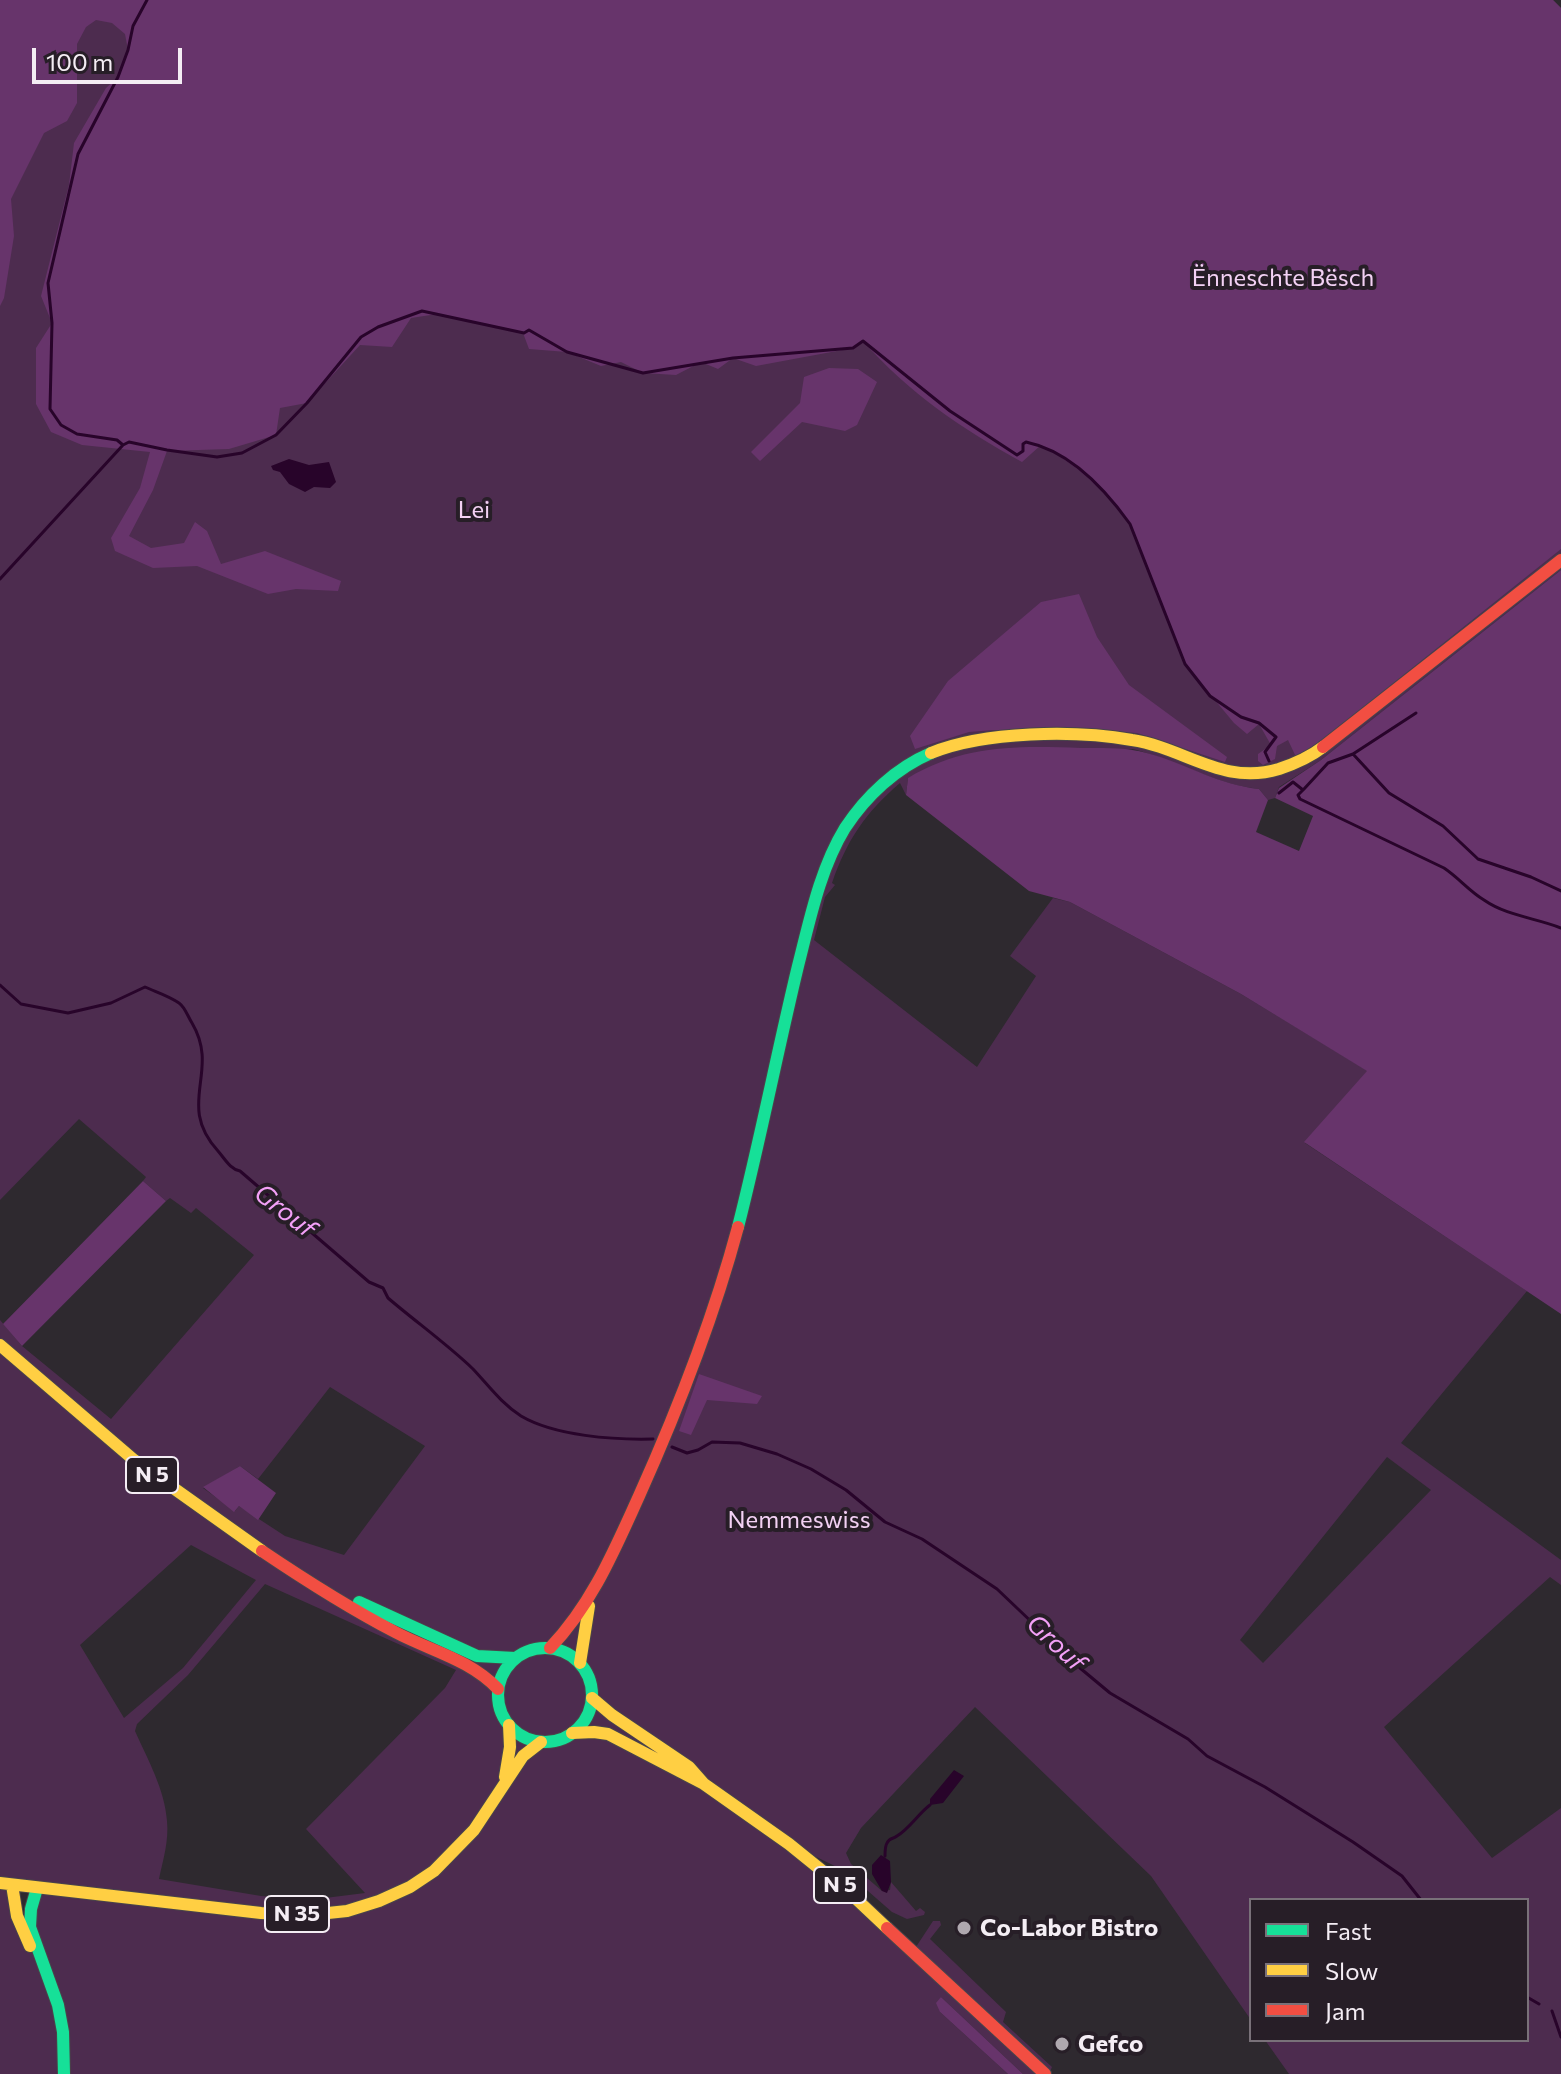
<!DOCTYPE html>
<html>
<head>
<meta charset="utf-8">
<style>
	body { margin:0 }
	#map { position:relative; width:1561px; height:2074px; overflow:hidden; background:#2e292f; font-family:Commissioner,sans-serif }
	canvas { display:block }
	.legend { position:absolute; left:1249px; top:1898px; width:280px; height:144px; box-sizing:border-box; background:#271e27; border:2px solid #797179; margin:0; padding:10px 14px; list-style:none; font-size:24px; color:#f4edf4 }
	.legend li { display:flex; align-items:center; gap:16px; height:40px }
	.legend b { width:40px; border:2px solid #797179 }
	.scale { position:absolute; left:32px; top:48px; width:150px; height:36px; box-sizing:border-box; border:4px solid #f4edf4; border-top:0; padding-left:10px; font-size:24px; line-height:28px; white-space:nowrap; color:#f4edf4; -webkit-text-stroke:6px #271e27; paint-order:stroke }
</style>
</head>
<body>
<div id="map">
<canvas width="1561" height="2074"></canvas>
<ul class="legend">
<li><b style="height:10px;background:#16e098"></b>Fast</li>
<li><b style="height:10px;background:#ffcf43"></b>Slow</li>
<li><b style="height:10px;background:#f24e42"></b>Jam</li>
</ul>
<div class="scale">100 m</div>
</div>
<script>
const ctx = document.querySelector('canvas').getContext('2d');
ctx.lineJoin = 'round';
function fillPath(path, color) {
  ctx.fillStyle = color;
  ctx.fill(path, 'evenodd');
}
function stroke(path, color, width, dash) {
  ctx.strokeStyle = color;
  ctx.lineWidth = width;
  ctx.lineCap = dash ? 'butt' : 'round';
  ctx.setLineDash(dash || []);
  ctx.stroke(path);
}
function write(font, color, halo, rows, align = 'center') {
  ctx.font = font + ' Commissioner,sans-serif';
  ctx.lineWidth = 8;
  ctx.setLineDash([]);
  ctx.textBaseline = 'middle';
  ctx.strokeStyle = halo;
  ctx.fillStyle = color;
  for (const [text, x, y, turn = 0] of rows) {
    ctx.save();
    ctx.translate(x, y);
    ctx.rotate((+turn || 0) * Math.PI / 180);
    ctx.textAlign = isNaN(turn) ? turn : align;
    if (halo) ctx.strokeText(text, 0, 0);
    ctx.fillText(text, 0, 0);
    ctx.restore();
  }
}
fillPath(new Path2D(`
	M0,0H1553L1561,8V570L1321,760L1279,787L1275,798L1268,800L1259,789C1214,784 1176,760 1133,749L908,778L906,795L900,783C865,813 847,840 832,883L835,885L825,897L814,940L977,1067L1036,976L1010,956L1053,898L1070,902L1241,994L1368,1071L1305,1143L1527,1291L1401,1443L1561,1560V1585L1550,1577L1384,1727L1492,1858L1561,1808V2074H1289L1265,2040H1527V1900H1251V2020L1151,1876L975,1707L861,1828L846,1853L851,1864L882,1891L890,1890L891,1882L916,1911L920,1908L925,1912L924,1915L907,1919L892,1912L845,1871L794,1846L914,1950L933,1921H940L941,1925L930,1939L1006,2012L1003,2022L1052,2067L1049,2074H1023L941,1997L940,2012L1008,2074H0V1320L22,1346L111,1419L254,1255L196,1208L191,1213L170,1198L166,1201L143,1181L146,1177L79,1119L0,1200ZM330,1387L425,1446L344,1555L285,1536L239,1506L235,1511L203,1488L240,1466L258,1479ZM1387,1457L1431,1490L1263,1663L1240,1640ZM191,1545L256,1580L183,1668L124,1718L80,1645ZM265,1584L456,1670L445,1688L306,1829L365,1893L317,1899L261,1896L159,1879C163,1860 169,1841 167,1821C165,1790 148,1760 135,1731L137,1724L188,1675ZM13,1885L37,1888L30,1946Z`), '#4d2c4f');
fillPath(new Path2D(`
	M0,0H1553L1561,8V549L1306,753L1296,757L1288,740L1277,746L1275,759L1263,765L1258,761V754L1271,745L1259,724L1247,734L1234,723L1185,664L1130,524C1106,491 1077,465 1041,445L1022,462C962,429 909,393 863,341L853,348L756,366L733,358L718,369L701,362L676,375L643,373L621,362L601,366L567,352L529,349L523,333L437,314L411,318L392,347L360,345L307,403L280,408L276,435L229,449L167,451L153,490L129,536L151,548L184,543L195,522L207,531L221,564L265,551L341,581L338,591L296,589L268,594L197,566L153,568L115,551L111,538L140,488L150,452L82,445L51,432L36,404V348L52,323L41,296L69,185L74,143L106,88L118,77L128,50L125,34L112,23L96,20L86,27L77,44V103L67,121L44,133L11,199L14,236L4,298L0,306Z
	M829,368L858,369L877,382L857,425L845,431L802,422L760,461L751,452L800,403L804,377Z
	M1561,570V1314L1304,1142L1367,1071L1241,994L1070,902L1029,891L906,795L908,778C965,744 1018,746 1081,748C1106,748 1130,747 1154,755C1193,767 1217,784 1259,789L1268,800L1256,832L1299,851L1313,816L1275,798L1279,788L1321,760Z
	M1079,594L1097,637L1129,685L1227,757L1225,762L1137,733L1108,731L994,730L969,732L915,749L910,736L948,681L1041,602Z
	M143,1181L166,1201L22,1346L3,1324Z
	M699,1374L762,1396L757,1404L707,1400L691,1435L679,1431Z
	M240,1466L276,1493L258,1520L239,1506L234,1512L203,1487Z
	M941,1997L1023,2074H1008L940,2012L936,2003Z`), '#67346b');
fillPath(new Path2D(`
	M289,459L309,465L329,462L336,482L330,488L314,487L305,492L289,484L280,472L273,470L271,466Z
	M954,1770L964,1776L943,1803L930,1805V1799Z
	M881,1855L890,1861L891,1882L887,1893L882,1891L872,1874V1865Z`), '#28042a');
stroke(new Path2D(`
	M123,445L117,440L77,434L61,425L50,409L52,323L48,283L78,154L118,77L128,50L133,26L147,0
	M0,579L123,445L129,442L167,450L217,457L242,453L276,435L307,403L361,337L378,327L422,311L524,333L529,330L567,352L643,373L733,358L853,348L863,341L950,411L1017,455L1023,451V444L1026,442C1070,451 1105,489 1130,524L1185,664L1210,696L1241,717L1259,723L1276,737L1265,752L1269,761
	M1353,754L1416,713
	M1304,789L1328,763L1353,754L1389,793L1443,826L1478,859L1531,877L1561,891
	M1279,793L1293,782L1303,790L1298,795L1300,799L1444,868C1459,878 1469,891 1484,900C1507,916 1536,918 1561,928
	M0,985L21,1004L68,1013L111,1003L145,987C156,992 169,996 179,1003C185,1007 188,1017 192,1023C221,1072 175,1104 218,1151C225,1159 230,1169 240,1171L369,1282L383,1288L388,1298C416,1322 447,1344 473,1369C489,1386 501,1403 521,1416C555,1436 614,1440 653,1439
	M672,1447L687,1453L698,1450L712,1442L740,1443L777,1454L811,1469L846,1490L885,1522L922,1539L997,1589L1080,1668L1110,1693L1188,1739L1207,1756L1265,1787L1353,1842L1402,1876L1421,1900
	M885,1856C885,1853 885,1846 887,1843C890,1837 892,1840 897,1836C910,1828 918,1814 930,1805
	M1527,1997L1539,2004
	M1552,2011L1561,2037`), '#28042a', 3);
const fast = new Path2D(`
	M738,1227C760,1141 777,1053 798,966C810,919 820,869 845,828C866,796 896,768 931,753
	M359,1602L477,1656L515,1658
	M498 1695a47 47 0 1 1 94 0a47 47 0 1 1-94 0Z
	M37,1888L31,1909L30,1927L58,2005L63,2032L64,2074`);
const slow = new Path2D(`
	M931,753C985,731 1075,730 1132,740C1185,748 1223,786 1279,769C1294,764 1310,757 1323,747
	M0,1345L134,1460L262,1551
	M580,1663L589,1606
	M592,1698L612,1715L689,1767L704,1784L789,1844L852,1895L887,1928
	M572,1733L594,1732L608,1734L704,1784
	M505,1777L510,1747L509,1725
	M0,1883L261,1913L309,1915L347,1911L379,1901L410,1887L434,1871L474,1830L523,1756L541,1742
	M12,1885L17,1916L30,1946`);
const jam = new Path2D(`
	M1323,747L1561,560
	M262,1551C305,1580 349,1608 395,1632C431,1651 469,1659 498,1689
	M550,1648C592,1604 614,1551 639,1496C678,1409 713,1320 738,1227
	M887,1928L1045,2074`);
stroke(fast, '#49454a', 14);
stroke(slow, '#49454a', 14);
stroke(jam, '#49454a', 14);
stroke(fast, '#16e098', 12);
stroke(slow, '#ffcf43', 12);
stroke(jam, '#f24e42', 12);
for (const [x, y, r, color] of [
	[964,1928,8,"#afa8af"],
	[1062,2044,8,"#afa8af"]
]) {
  const dot = new Path2D();
  dot.arc(x, y, r, 0, 2 * Math.PI);
  ctx.fillStyle = color;
  ctx.fill(dot);
  stroke(dot, '#271e27', 3);
}
for (const [x, y, w] of [
	[152,1475,52],
	[840,1885,52],
	[297,1914,64]
]) {
  const box = new Path2D();
  box.roundRect(x - w / 2, y - 18, w, 36, 6);
  ctx.fillStyle = '#271e27';
  ctx.fill(box);
  stroke(box, '#f4edf4', 2);
}
write('bold 22px', '#f4edf4', null, [
	["N 5",152,1475],
	["N 5",840,1885],
	["N 35",297,1914]
]);
write('24px', '#f3d1f4', '#271e27', [
	["Ënneschte Bësch",1283,278],
	["Lei",474,510],
	["Nemmeswiss",799,1520]
]);
write('bold 24px', '#f4edf4', '#271e27', [
	["Co-Labor Bistro",980,1928],
	["Gefco",1078,2044]
], 'left');
write('italic 26px', '#f3a0f7', '#271e27', [
	["Grouf",285,1211,38],
	["Grouf",1056,1643,43]
]);
</script>
</body>
</html>
